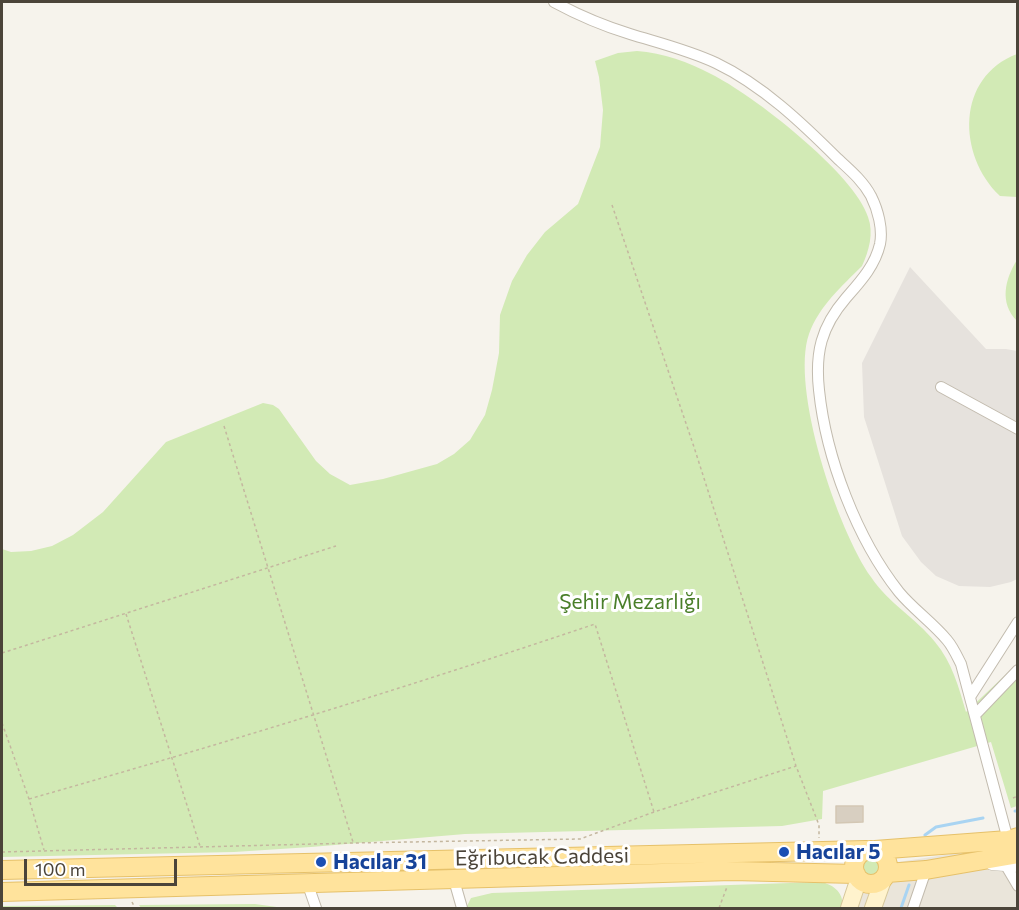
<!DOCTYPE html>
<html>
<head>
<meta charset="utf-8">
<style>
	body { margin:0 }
	#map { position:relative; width:1019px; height:910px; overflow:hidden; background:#f6f3ec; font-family:Commissioner,sans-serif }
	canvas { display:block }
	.frame { position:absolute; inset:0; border:3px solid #4b4439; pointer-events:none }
	.scale { position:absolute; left:24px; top:859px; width:153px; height:27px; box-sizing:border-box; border:3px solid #4b4439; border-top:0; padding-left:8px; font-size:18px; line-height:21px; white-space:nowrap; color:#4b4439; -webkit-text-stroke:4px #fff; paint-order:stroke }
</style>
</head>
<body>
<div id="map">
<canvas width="1019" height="910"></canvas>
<div class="frame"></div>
<div class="scale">100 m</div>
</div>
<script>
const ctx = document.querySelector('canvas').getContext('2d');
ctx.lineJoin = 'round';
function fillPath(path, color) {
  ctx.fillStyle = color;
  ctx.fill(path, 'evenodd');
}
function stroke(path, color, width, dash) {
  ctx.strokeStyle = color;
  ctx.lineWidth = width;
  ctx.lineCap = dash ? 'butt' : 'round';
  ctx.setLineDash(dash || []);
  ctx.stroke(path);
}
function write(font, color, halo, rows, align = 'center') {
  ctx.font = font + ' Commissioner,sans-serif';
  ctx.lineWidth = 6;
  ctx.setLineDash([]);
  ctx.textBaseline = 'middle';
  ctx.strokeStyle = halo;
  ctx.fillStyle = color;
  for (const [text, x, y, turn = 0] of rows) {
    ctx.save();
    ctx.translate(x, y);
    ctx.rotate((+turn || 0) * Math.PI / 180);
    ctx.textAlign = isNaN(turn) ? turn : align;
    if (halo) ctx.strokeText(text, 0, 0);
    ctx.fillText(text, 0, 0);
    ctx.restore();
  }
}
fillPath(new Path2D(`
	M1017,844V908H858L872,866Z`), '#eae5da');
fillPath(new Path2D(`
	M910,267L986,349H1006L1017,351V579L1011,582L990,587L959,586L936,576L921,562L902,536L864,417L862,363Z`), '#e6e2dd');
fillPath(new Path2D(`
	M637,51C663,53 689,62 711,74C752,94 855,174 868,217C874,233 869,251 862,266C842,286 819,306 809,334C790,388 838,531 871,577C888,603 916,618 935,642C952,662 959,688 966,712L1017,664V806L1011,808L991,742L823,791L822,819L782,826L465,834L311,847L234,852L2,857V549L11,552L31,551L52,546L73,535L103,512L166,442L263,403L273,405L279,409L316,461L330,474L350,485L383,479L437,464L454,454L470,440L485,415L492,390L499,353L500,315L512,281L527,255L545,232L578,204L600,147L603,110L599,77L595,61L618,53Z
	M1017,54H1018L1017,197L1000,196C957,155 956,77 1017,54Z
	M1017,260V321C999,303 1005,279 1017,260Z
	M861 867a10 10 0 1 1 20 0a10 10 0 1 1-20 0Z
	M820,882C834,884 845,894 842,908H466L471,898L492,893Z
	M255,904L284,908H141L139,905Z
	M115,905L118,908H2V906Z`), '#d2eab5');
stroke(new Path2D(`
	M1015,811H1018
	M925,835L936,827L983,818
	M901,908L909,885`), '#a9d4f2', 3);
const building = new Path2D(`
	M836,806H863V822L836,823Z`);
fillPath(building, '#d8cfc1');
stroke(building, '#d3c7b4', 1.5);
const minor = new Path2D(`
	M554,2C578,15 604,26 630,34C659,43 688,50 716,63C762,85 802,123 838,159C850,170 863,181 871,196C878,210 883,229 880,244C875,266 860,282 846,298C821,327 815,353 819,390C826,458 857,539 899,592C913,609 933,623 947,640C953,647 957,656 961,664L1008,840
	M941,387L1018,429
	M970,697L1018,622
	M975,715L1018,670
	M1005,864L1018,886
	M454,880L462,908
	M308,885L316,908
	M913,908L926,870`);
const tertiary = new Path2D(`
	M992,863L1018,865`);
const secondary = new Path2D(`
	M849,908L859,878
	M873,908L884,877`);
const primary = new Path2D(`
	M875,850L1008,840L1018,837
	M854 867a17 17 0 1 1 34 0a17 17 0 1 1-34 0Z
	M2,870L866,850
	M887,873L926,870L1018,854
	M2,892L732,871L856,874`);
stroke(minor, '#c2bbae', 12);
stroke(tertiary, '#c2bbae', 15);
stroke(secondary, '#d6c79b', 18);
stroke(primary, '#e6c16a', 20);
stroke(new Path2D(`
	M612,205L694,447L796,766L819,825V838
	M224,426L353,842
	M126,614L200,846
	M2,653L336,546
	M2,723L29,799L44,850
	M1013,798L1018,796
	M29,799C219,745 408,687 595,624L654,812
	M2,852L354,843L580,839L654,812L796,766
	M132,902L135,908
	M719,908L727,887`), '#c4b79f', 1.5, [3, 3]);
stroke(minor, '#fff', 10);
stroke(tertiary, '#fff', 14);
stroke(secondary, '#fff3cd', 16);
stroke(primary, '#ffe39c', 18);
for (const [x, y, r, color] of [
	[784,852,6,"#1a4fb4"],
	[321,862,6,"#1a4fb4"]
]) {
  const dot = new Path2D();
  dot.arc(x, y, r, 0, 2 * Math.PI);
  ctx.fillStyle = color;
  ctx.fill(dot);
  stroke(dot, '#fff', 2);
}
write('21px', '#4a7f2a', '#fff', [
	["Şehir Mezarlığı",630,602]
]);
write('bold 21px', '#164399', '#fff', [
	["Hacılar 5",796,852],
	["Hacılar 31",333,862]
], 'left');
write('21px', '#4b4439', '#fff', [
	["Eğribucak Caddesi",542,857,-1]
]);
</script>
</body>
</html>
